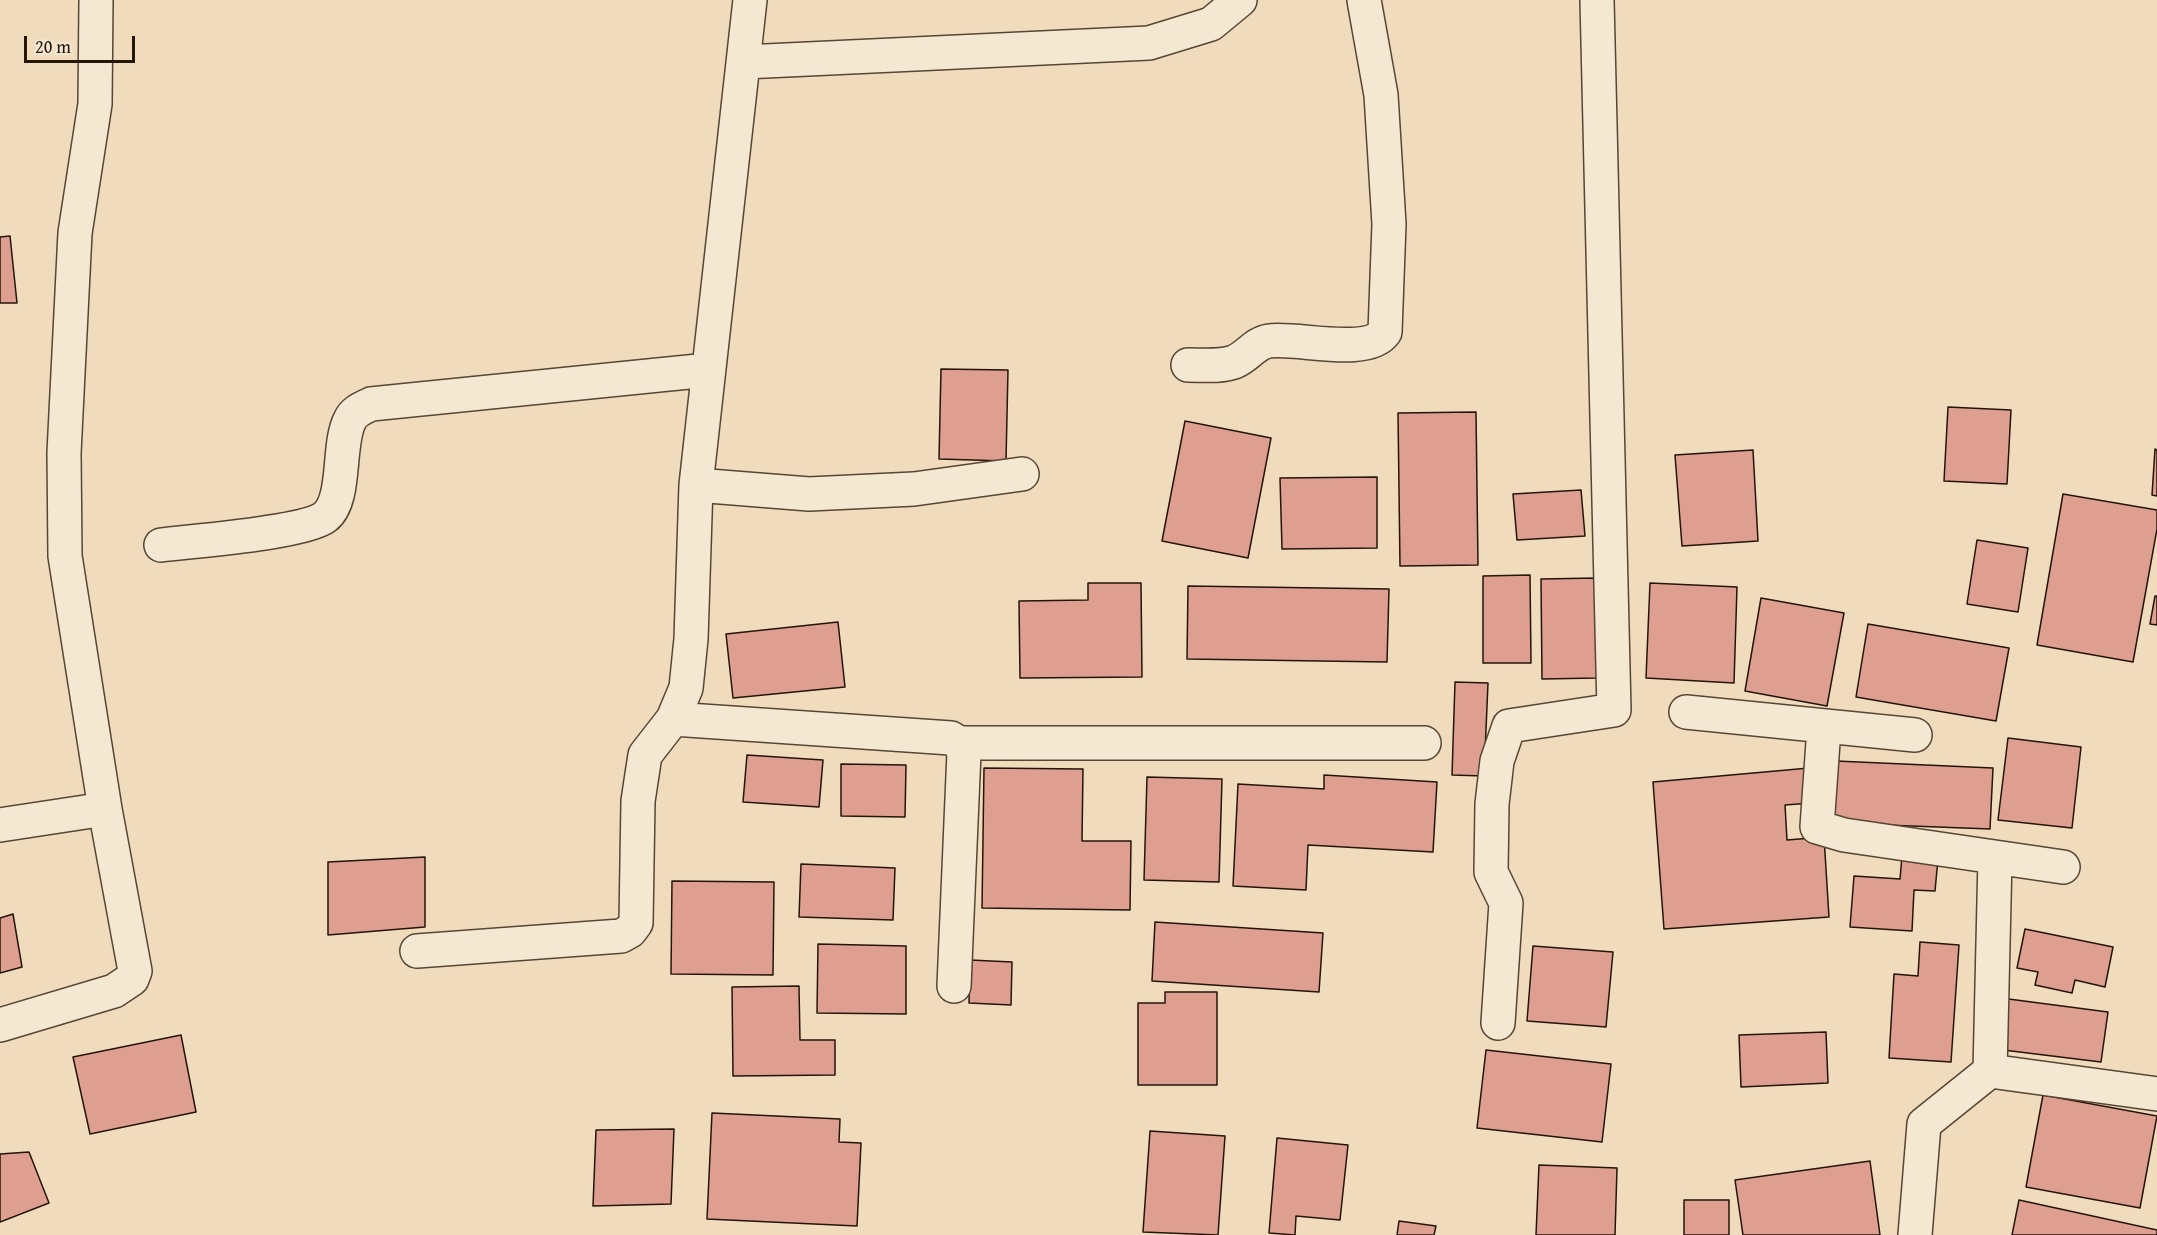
<!DOCTYPE html>
<html>
<head>
<meta charset="utf-8">
<style>
	body { margin:0 }
	#map { position:relative; width:2157px; height:1235px; overflow:hidden; background:#f0dbbc; font-family:"Gentium Book Plus",serif }
	canvas { display:block }
	.scale { position:absolute; left:24px; top:36px; width:111px; height:27px; box-sizing:border-box; border:3px solid #231508; border-top:0; padding-left:8px; font-size:18px; line-height:21px; white-space:nowrap; color:#231508; -webkit-text-stroke:4px #f5e8d3; paint-order:stroke }
</style>
</head>
<body>
<div id="map">
<canvas width="2157" height="1235"></canvas>
<div class="scale">20 m</div>
</div>
<script>
const ctx = document.querySelector('canvas').getContext('2d');
ctx.lineJoin = 'round';
function fillPath(path, color) {
  ctx.fillStyle = color;
  ctx.fill(path, 'evenodd');
}
function stroke(path, color, width, dash) {
  ctx.strokeStyle = color;
  ctx.lineWidth = width;
  ctx.lineCap = dash ? 'butt' : 'round';
  ctx.setLineDash(dash || []);
  ctx.stroke(path);
}
const building = new Path2D(`
	M10,236L17,303H0V237Z
	M941,369L1008,370L1006,461L939,459Z
	M1948,407L2011,410L2007,484L1944,481Z
	M1476,412L1478,565L1400,566L1398,413Z
	M1185,421L1271,438L1248,558L1162,541Z
	M2155,449L2157,450V496L2152,495Z
	M1753,450L1758,541L1682,546L1675,455Z
	M1377,477V548L1282,549L1280,478Z
	M1581,490L1585,536L1517,540L1513,494Z
	M2063,494L2157,510V529L2133,662L2037,645Z
	M1977,540L2028,548L2018,612L1967,604Z
	M1530,575L1531,663H1483V576Z
	M1597,578L1598,678L1542,679L1541,579Z
	M1088,583H1141L1142,677L1020,678L1019,601L1088,600Z
	M1650,583L1737,587L1734,683L1646,678Z
	M1188,586L1389,589L1387,662L1187,659Z
	M2155,596H2157V625L2150,624Z
	M1761,598L1844,613L1827,706L1745,691Z
	M838,622L845,687L733,698L726,634Z
	M1868,624L2009,648L1996,721L1856,697Z
	M1455,682L1488,683L1484,776L1452,775Z
	M2008,738L2081,747L2072,828L1998,820Z
	M747,755L823,760L819,807L743,802Z
	M1836,761L1993,768L1990,829L1833,823Z
	M841,764L906,765L905,817L841,816Z
	M984,768L1083,769L1082,841H1131L1130,910L982,908Z
	M1809,768L1811,803L1785,805L1787,840L1824,837L1829,917L1664,929L1653,782Z
	M1324,775L1437,782L1433,852L1308,845L1306,890L1233,886L1238,784L1324,789Z
	M1147,777L1222,779L1219,882L1144,880Z
	M1902,856L1938,859L1935,891L1914,890L1912,931L1850,927L1854,876L1900,879Z
	M425,857V927L328,935V862Z
	M801,864L895,868L893,920L799,917Z
	M672,881L774,882L773,975L671,974Z
	M13,914L22,967L0,973V918Z
	M1155,922L1323,933L1319,992L1152,981Z
	M2025,929L2113,947L2105,987L2075,980L2072,993L2035,985L2038,972L2017,968Z
	M1920,942L1959,945L1951,1062L1889,1058L1894,974L1918,976Z
	M818,944L906,946V1014L817,1013Z
	M1533,946L1613,952L1606,1027L1527,1021Z
	M970,960L1012,962L1011,1005L969,1003Z
	M799,986L800,1040H835V1075L733,1076L732,987Z
	M1165,992H1217V1085H1138V1003H1165Z
	M2001,998L2108,1012L2101,1062L1995,1049Z
	M1826,1032L1828,1083L1741,1087L1739,1035Z
	M181,1035L196,1112L90,1134L73,1057Z
	M1486,1050L1611,1064L1602,1142L1477,1128Z
	M2043,1095L2157,1116L2140,1208L2026,1187Z
	M712,1113L840,1119L839,1142L861,1143L857,1226L707,1219Z
	M674,1129L671,1204L593,1206L596,1130Z
	M1150,1131L1225,1136L1218,1235L1143,1232Z
	M1277,1138L1348,1145L1340,1220L1296,1216L1295,1235L1269,1233Z
	M29,1152L49,1203L0,1222V1154Z
	M1870,1161L1880,1235H1743L1735,1180Z
	M1539,1165L1617,1168L1615,1235H1536Z
	M1684,1200H1729V1235H1684Z
	M2019,1200L2157,1230V1235H2012Z
	M1399,1221L1436,1226L1434,1235H1397Z`);
fillPath(building, '#de9f90');
stroke(building, '#231508', 1.5);
const minor = new Path2D(`
	M744,62L1149,43L1211,24L1240,0
	M1188,365C1203,365 1220,367 1234,362C1247,357 1255,343 1269,341C1298,337 1368,357 1385,332L1389,224L1381,95L1364,0
	M696,485L809,494L914,489L1022,474
	M161,545C192,541 304,533 325,517C347,500 337,444 350,420C354,411 363,408 371,404L708,370
	M1686,712L1915,735
	M673,719L951,738L959,743L964,752L954,986
	M1824,728L1817,827L1844,835L2063,867
	M959,743H1424
	M0,825L105,809
	M417,951L621,936L630,931L636,923L638,801L645,755L673,719L686,688L691,639L696,485L750,0
	M1498,1023L1506,903L1491,872L1492,804L1497,761L1509,726L1614,710L1597,0
	M0,1025L114,991L132,979L135,971L105,809L65,556L64,453L75,233L95,104L96,0
	M1990,1071L1995,858
	M1915,1235L1924,1124L1990,1071L2157,1094`);
stroke(minor, '#564635', 36);
stroke(minor, '#f5e8d3', 33);
</script>
</body>
</html>
